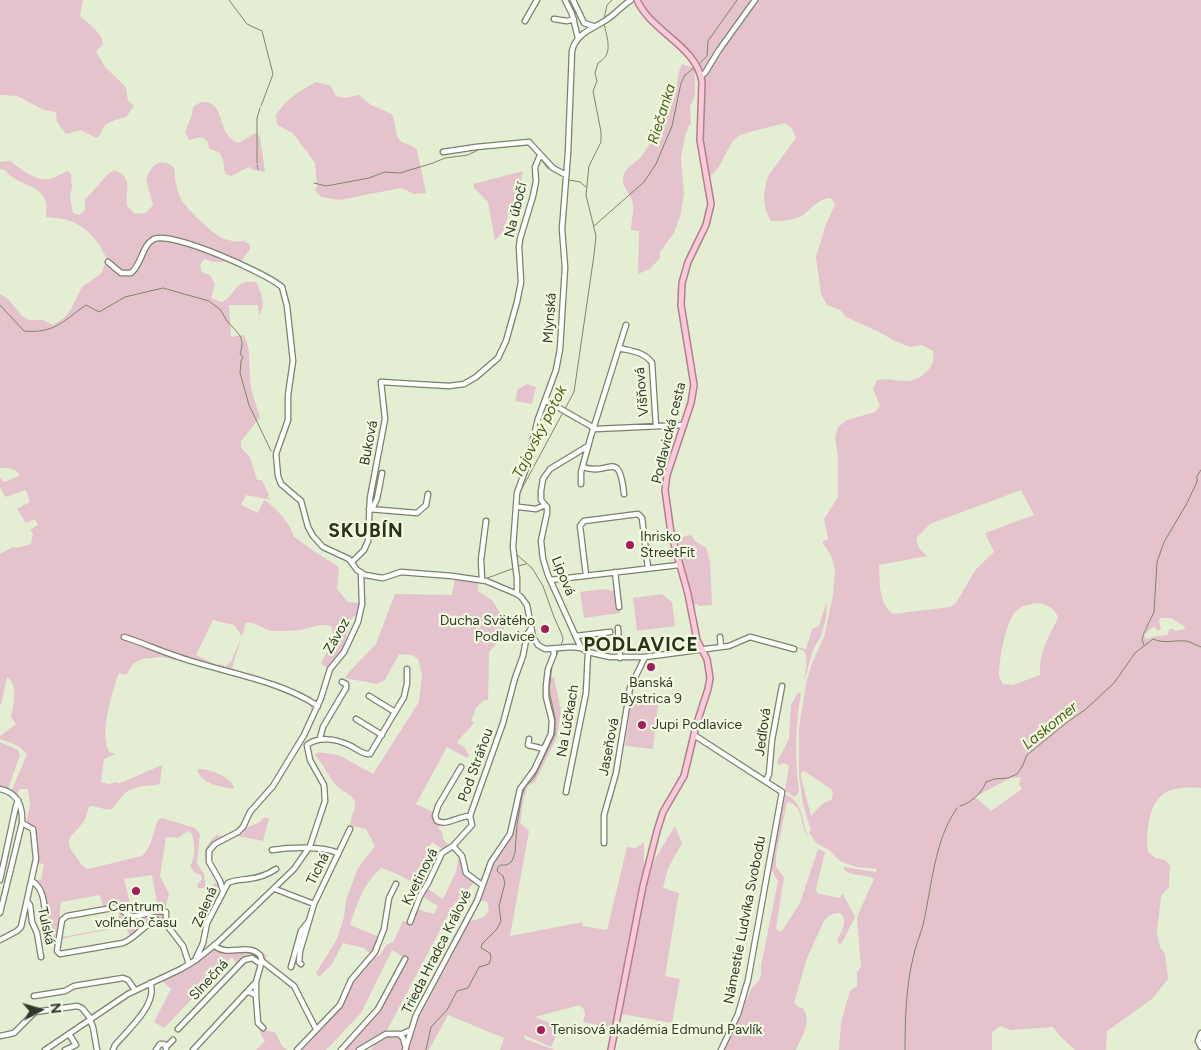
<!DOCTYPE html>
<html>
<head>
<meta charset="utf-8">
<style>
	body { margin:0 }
	#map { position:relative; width:1201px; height:1050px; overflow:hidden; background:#e4eed2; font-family:Figtree,sans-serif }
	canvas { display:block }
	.north { position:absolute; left:15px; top:985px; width:50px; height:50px; -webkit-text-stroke:4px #f1fbe0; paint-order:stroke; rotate:84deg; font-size:14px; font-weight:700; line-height:20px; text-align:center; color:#33372c }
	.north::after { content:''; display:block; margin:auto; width:18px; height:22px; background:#33372c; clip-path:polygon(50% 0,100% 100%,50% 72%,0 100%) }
</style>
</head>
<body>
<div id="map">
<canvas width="1201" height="1050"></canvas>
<div class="north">N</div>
</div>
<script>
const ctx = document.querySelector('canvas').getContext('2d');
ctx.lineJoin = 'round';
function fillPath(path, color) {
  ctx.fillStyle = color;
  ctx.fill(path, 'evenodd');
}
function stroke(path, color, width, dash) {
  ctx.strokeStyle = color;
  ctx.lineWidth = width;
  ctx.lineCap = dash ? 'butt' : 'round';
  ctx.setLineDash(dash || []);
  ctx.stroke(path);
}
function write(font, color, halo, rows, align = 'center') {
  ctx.font = font + ' Figtree,sans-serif';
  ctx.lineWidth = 4.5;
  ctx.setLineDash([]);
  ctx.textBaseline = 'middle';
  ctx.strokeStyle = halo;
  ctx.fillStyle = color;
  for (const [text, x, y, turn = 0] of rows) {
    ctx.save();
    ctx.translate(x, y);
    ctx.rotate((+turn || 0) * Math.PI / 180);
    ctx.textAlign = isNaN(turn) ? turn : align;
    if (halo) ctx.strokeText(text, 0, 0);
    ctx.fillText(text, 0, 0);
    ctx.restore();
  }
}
fillPath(new Path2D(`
	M0,0H83L80,16C88,24 103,32 103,45L96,51L105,67L126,87L128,101L134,106L126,117C118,119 108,121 103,128C101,133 101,135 96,138L81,130L66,134L57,122L56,112L44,110L17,96L0,95Z
	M637,0H1201V788C1188,787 1170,787 1160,797C1148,808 1146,837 1148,852L1155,858L1165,860L1170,866L1169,887L1161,896L1157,933L1160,947L1165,954L1168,979L1152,999L1107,1031L1106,1050H1075L1060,1036L1053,1027L1011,1030L1000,1026L992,1032V1050H839L841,1022L850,991L857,986V972L861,967L857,917L874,879C865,873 856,878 844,870V867L876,872L877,869L856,867L840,861L829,850L816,843L809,832L811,830L803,804L799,776V727L807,679L813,661L824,637L833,595L835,570L831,555L822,542L828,539L824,519L838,497V457L835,437L838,427L847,420L875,412L880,406L873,389L877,380C897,376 909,389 926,372C933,366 934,360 933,351L922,345L910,347L893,340L879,332L846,317L840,310L827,305L821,294L816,257L826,224L835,205L831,198C819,198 812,208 803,215C793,221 782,221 771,221C762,208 763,191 768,176L796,138L792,128L785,123C775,126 741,133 736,138C724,150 723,168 709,177C707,164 704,151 703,138C703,110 710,86 697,60L652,20ZM1021,490L1034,515L985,533L994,552L976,569L956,603L950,607L893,614C878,603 880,581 879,565L927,556L919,548L916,538L930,524ZM1038,603C1048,605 1055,608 1058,618C1048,638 1039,652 1040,675L1013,685L1003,684C1001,681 999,678 999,674C999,659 1006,621 1016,611C1022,605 1031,604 1038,603ZM1160,618H1171L1184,626L1185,629L1175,631L1173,629H1169L1168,635L1158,636L1146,639L1144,635L1154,626L1158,631L1161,629L1159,622ZM804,771L831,789L833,792L832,799L822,804L811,816L801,777V773ZM1021,777L1019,784L1022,789L991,811L975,797L1010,778Z
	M682,64L695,68V95L690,107L691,124L689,125L685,137L681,158L684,193L681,213L674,233L660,252V258L650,269L638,274L639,231L631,230C631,222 634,212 633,204C632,194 623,190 623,180C623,166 637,164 643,154C656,136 667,114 675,93C678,83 677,73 682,64Z
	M316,82L331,86L336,96L345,98L359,95L371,105L392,114C396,122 394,131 399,139C403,145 412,144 417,150L426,193L414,194L401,188L339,200L321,197L315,190L317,186L315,163L293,133L277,125L276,115C287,98 298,92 316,82Z
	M201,102C228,101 214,133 238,143L256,133L260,137L265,172L254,170L249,167L231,176L225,174L223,160L219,152L209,149L208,142L202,137L189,140L185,132L192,115L193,107Z
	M10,161C22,170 38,184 53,178C58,176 62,173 68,171L71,174L72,187L70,196L73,213L79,215L85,210V200L107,175L114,170C134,177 125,190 127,206L135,214L146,213L153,205L146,179C152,165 159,157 174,167C175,178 176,188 180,197C184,207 212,233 222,238C229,241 237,242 244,241L250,245V249L241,262L232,258C222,264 215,263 204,259L200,265L202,272L210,275L215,284L211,298L221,302C237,296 232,279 256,282C262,293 266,305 259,316L258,305H229L231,337L244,335C251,349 249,363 250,378C251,392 256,404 260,417L241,441V448L250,457L257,480H262L269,495L267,497L272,500L246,495L241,505L258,513L264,500C274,506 292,524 293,536L315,552L339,567L337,589L348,602L361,603L360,612L352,618L346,637L347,643L329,673L327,691L322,701H318L328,668L321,664L333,638L332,627C322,622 311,628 301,630C293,631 284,631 276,631C265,632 257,621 246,623L232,668L308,697L311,695L310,699L314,708L313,713L309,703L264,685L196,665L162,657L142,659L133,664L126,675L119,673C112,694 99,731 109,752L116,754L104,759L101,782L109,784L117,782L118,784L162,765L160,783L157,785C130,787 129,787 112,809C106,811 97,806 90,806C87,810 87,816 84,821C73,837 60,838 77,858C80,863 83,867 88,869L142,856C152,847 153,832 158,820L162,818L195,828L200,834L197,863L204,874L205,884L207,886L214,885L216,882C210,859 194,857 216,835L225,836C221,839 215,841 211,844C198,856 217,877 221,888H198L197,885L202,879L201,875L194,872L190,866C196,856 195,845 192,834L188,831L178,838L166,837L160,876L169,894L165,909H158L152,875L124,879L134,918L157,912L164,913L165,921L158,919L130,938L126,926L60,939V942L50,943L45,894L42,888L35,880H41L44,864L38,863L39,856L34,829L26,823L30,805L28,789H20L17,794L12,790L27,754L18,746L0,739V736L16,724L11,717C13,706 19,684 7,677L1,705L0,704V554L13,547L17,548L31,544L33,534L30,530L38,525L35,519L26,523L17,509L30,502L26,490L5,497L0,487V477L4,482L20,476C17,469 8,467 0,468V294L8,299L22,316L29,320H43L53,325L64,318L71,309L82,287L101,274L107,260C101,244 88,227 70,221C63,218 54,218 46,217C52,181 18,189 5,170L0,169V162ZM213,620L234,625L242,636L231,662L225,666L220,664L217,665L196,655ZM100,895L103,907L119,905L120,910L117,927L57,938L61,902Z
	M523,171L515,204L509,211L505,229L495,241L488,202L474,188L473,184Z
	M527,384L536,387L532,404L515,401L518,389Z
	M692,535C694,542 699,544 706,547L710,562L712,605L698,606L697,604L693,605L675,538Z
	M455,579L478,581V591L493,601L500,613L504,629L497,643L489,652L488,700H484L476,708L471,721L474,722C469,731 463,733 457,743L464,747L469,755L467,758L447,747L416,804L433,812L434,821L440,825L438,829L442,831L443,839L449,846L442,849L432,842L417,874L427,879L423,887C409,881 396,872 381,868C364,883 357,903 350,925L380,937L371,955L364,948L343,943L332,964L319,977L316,973L337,939L344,917L346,900L358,868L375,846L366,829L351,826C349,817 356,812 355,803C353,794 344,793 338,787C329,778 324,765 315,755L318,752L339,755L373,774L419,702L422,674L418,659L412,655L399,654L385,680L377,684L345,678L349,672L376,644L395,594L452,595Z
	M604,589L617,592L620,613L584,618L580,592Z
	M662,594L672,602L675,626L637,631L633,598Z
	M827,601L826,618L821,636L813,650L804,682C805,672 809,661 804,651L792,646L806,649L812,629L819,626Z
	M549,677L554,678L561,710L557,737L535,782L528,786L524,797L520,823L529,831L510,936L583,922L582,926L607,930L627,847L636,848L644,842V873L649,874L655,859L675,826L682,843L668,868L663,888L679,893L665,976L680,979L672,1023L621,1014L618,1029L583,1022C586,1014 586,1011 580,1005L535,1017L560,1027L551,1047L524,1035L525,1039L555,1050H500L504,1038L448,1015L429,1050H370L376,1043L362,1050H343L370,1022L381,1008L407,959L392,950L361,1013L326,1050H300L342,1005L347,990L353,980L375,957L380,955L386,945L393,942L403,921L412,923L416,909L434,914L438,906L421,896L427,888L443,899L456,872L459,856L465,875L475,882L454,904L386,1032H412L417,1018L420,1016L467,927L466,926L468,922L484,917L489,910L487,902L479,900V898H481L492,865L498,855L507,845L513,826H515L520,793L524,785L535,772L552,735V714L547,692Z
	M798,692L801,693C795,726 795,758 799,792L795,797L785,791L789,765L784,763L779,765L777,762L789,739L791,705Z
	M631,701L658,705L653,749L625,746Z
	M0,742L18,750L20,755L8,789L0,788Z
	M199,769C210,769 231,777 234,787L233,789C220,787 201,783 197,770Z
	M784,795H787C806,806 800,821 809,838C798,826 806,805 787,802L776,856V867L784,877L776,929L779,931H782L800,903L818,849L825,852L816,889L817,893L839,898L843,894L855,917L842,943L839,944L837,941C841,932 849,920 840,913C833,913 828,915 824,921L807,958L794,1003L798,1007L803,1008C812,1023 802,1036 796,1050H724L752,987L757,983L761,976V966L778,881L771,869Z
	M263,818H269L263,841L237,836L244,833L246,828L260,822Z
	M217,946L225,951L255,947L267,956L265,961C252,955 251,959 241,968L232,957L164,1028L154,1022L171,989L162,981L191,966Z
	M260,1030L275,1032L282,1046L287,1050H256L265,1041L262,1037Z`), '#e5c3cd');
stroke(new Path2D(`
	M229,0L247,24L262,31L273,74L261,106
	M604,19L607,5L612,0
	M697,66L707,56L708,41L737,0
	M541,159L548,169
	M257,163V118L260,108
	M257,165L258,169
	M569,180L580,182L586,187
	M314,183L326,186L369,178L385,172L400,173L433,163L445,158L468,155L480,149L529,145
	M594,226L644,182L656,164L672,126L681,83L685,75L694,68
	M0,305L24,331C55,334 64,320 86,305L99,312L125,297L163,288L209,301C212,304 215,305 218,308C222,310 224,317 227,321C237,333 246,336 240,354L243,357L241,361L240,373L249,405L271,451
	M519,494L574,392L594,255L596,236L586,195L589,166L601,142V132L593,91L597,81L595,73L598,63C614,54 607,39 604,23
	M515,542L516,554L532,568L543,586L554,617L562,635L563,639L561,646
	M518,566L526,564
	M485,579L514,568
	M1144,645L1142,640L1144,633L1154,612L1157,562L1164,542L1186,505L1197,482V476L1201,470
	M555,658L559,650
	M960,806C971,803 982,793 986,782L994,779L1008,778L1017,774L1022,767L1027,755L1065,724L1086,709L1114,683L1135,653L1153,639C1164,644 1174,640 1186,641C1192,642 1195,645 1201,647
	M426,1050L431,1027L447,1010L457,991L468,988L479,967L489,964L491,958L490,953L481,948L482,944L497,929L501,921L499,906L505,883L503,876L497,871L498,867L501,865H507L512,861L515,853L517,824L522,795L525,787L534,778L555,734V718L549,690L552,666
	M905,1050C905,1020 906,987 913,958C915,947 920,936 923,925C932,886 934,841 957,808`), '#7c8866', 1);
const minor = new Path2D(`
	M565,0L572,14L578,38
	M573,0L584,23L593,26
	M554,19L567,21L574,19
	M525,21L537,0
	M701,76L705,73L719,50L755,0
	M443,152L476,147L529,142L553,168L566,175
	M108,262L121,273H131C142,264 142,245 154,239C172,231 266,273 282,287L287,306L293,361L288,395V420L276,454L278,476L281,484L301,501L308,527L313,536L323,547L349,559L357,570L365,575L383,578L401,572L452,576L486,581L517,594L521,597L527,605L533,637L538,645L545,649L571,647L581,648L588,652L610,657H645L729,646L750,637L794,649
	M619,348C631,351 645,352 652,363L656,426
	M545,400L596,429L683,425
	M583,467C609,477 619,447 624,494
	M581,484V472L591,436L626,325
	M519,507L536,509L545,505
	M369,509L417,513L426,505L428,494
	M372,509L377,499L382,473
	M352,562L364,550L368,541L370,498L385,419L381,382L449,386L464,384L476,377L498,358L506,341L517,302L521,282L519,247L520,239L533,196L536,181L535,167L540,155
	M615,572L619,607
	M586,575L580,526L584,521L638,514L642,518L648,568
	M482,580L481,560L486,521
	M550,580L679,565
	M517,594V578L513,547L517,493L526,468L538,419L556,370L560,349L565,267L562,229L568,153L572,51C576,32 596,28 609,18C617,12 623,5 631,0
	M618,628L620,658
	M576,636L610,632
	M124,637C143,643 160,651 179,657C224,673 277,679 318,706
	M720,637L721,647
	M581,648L548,575L543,559L541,541L547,513V507L541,500V491L543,479L550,469L588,446
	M369,696L395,712
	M356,719L382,735
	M694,735L782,792L748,980L738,1014L721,1050
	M320,738L323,727L346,688V684L342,682
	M529,739L528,745L544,749
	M461,767L438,806L435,816L437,821C448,826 458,816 470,816
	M766,781L769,774L772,740L782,686
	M0,789C18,793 23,806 22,823L0,913
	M566,792L586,693L588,652
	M470,816L503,723L515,678L523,656L527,635L530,630
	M604,843V815L616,773L630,688L645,657
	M453,846L462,856L466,873L482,885
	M272,850C290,847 322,846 338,853
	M0,880L16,806L18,800
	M32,881C46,890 44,909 46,924
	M275,889L314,904
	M223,891L220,881L209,862V851L215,844L238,832L243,827L250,812L273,786L304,735L321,698L330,669L344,652L358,622L362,604L361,574
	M27,901L30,905L32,922L37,933L41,957
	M410,922L420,896L428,883L442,853L453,846L472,825L470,816
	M166,924V912C153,908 142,918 131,916C126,915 122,909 118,907L67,916L62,920L57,951L60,954L123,943C136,938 144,924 157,920L166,924L183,946L189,964
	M0,940L17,931L21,927L36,859L33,829L22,823
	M214,945C227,958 247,942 260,955L262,961L256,982V996
	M196,958L203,943L207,923L228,883C234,880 241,880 248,879C258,878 267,875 276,869
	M262,961L294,986L316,1029
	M301,964L299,962L300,951L314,904L350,829
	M291,967L301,931L309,921
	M248,992L252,993L256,996L258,1023L263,1028
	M34,996L65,991L74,986L123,978L128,980L135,990
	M90,1020L93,1027L97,1050
	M178,1029L244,960L252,958L261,964
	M1201,1033L1198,1041L1201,1047
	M399,1034L403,1038L406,1048
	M0,1036L14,1033L35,1012L77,1006L82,1008L91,1019
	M45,1050L128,994L181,969L196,960L217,943L294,869L310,846L325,801L324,785L310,760L307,745C319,736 336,739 349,745C356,748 362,755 370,754L404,697L407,683V669
	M65,1050L76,1045L69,1034
	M113,1050L115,1045C127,1031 159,1003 150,983
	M156,1050L160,1044H164L166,1047
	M166,1050V1047L173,1040
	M193,1050L256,982
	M297,1050L340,1005L351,980L375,952L384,929L389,898L396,884
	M341,1050L378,1009L405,959
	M359,1050L386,1034H402L411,1030
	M405,1050L416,1015L477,901L491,862L510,834L520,789L534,770L551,734L552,721L546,697V686L548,669L554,654L553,649`);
const major = new Path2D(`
	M611,1050L643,886L657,831L663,812L684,776L696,726L708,689L710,678L707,659L697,640L688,594L671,533L665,490L667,475L691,403L694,385L681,305L682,283L688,262L706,225L711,204L700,140L702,82C697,46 651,32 637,0`);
stroke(minor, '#7a826a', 7);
stroke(major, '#b27f8d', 8);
stroke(minor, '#fff', 4.5);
stroke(major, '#facada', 5);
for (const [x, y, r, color] of [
	[630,545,5,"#a71b5e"],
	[545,629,5,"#a71b5e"],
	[651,667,5,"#a71b5e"],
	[642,725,5,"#a71b5e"],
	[136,891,5,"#a71b5e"],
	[541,1030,5,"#a71b5e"]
]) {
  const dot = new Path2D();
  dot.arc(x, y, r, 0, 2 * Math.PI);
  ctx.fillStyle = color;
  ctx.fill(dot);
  stroke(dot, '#f1fbe0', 2);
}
write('14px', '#33372c', '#f1fbe0', [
	["Na úbočí",516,210,-76],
	["Mlynská",550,318,-86],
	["Višňová",642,392,-95],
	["Podlavická cesta",669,433,-76],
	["Buková",369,443,-79],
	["Lipová",563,576,68],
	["Závoz",337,636,-60],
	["Na Lúčkach",568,721,-80],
	["Jedľová",763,732,-82],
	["Jaseňová",609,747,-79],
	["Pod Stráňou",476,765,-70],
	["Tichá",318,869,-64],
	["Kvetinová",420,877,-63],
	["Zelená",205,907,-67],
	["Námestie Ludvíka Svobodu",745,920,-79],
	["Tulská",46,926,77],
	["Trieda Hradca Králové",437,952,-63],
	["Slnečná",209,980,-47]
]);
write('14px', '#33372c', '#f1fbe0', [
	["Ihrisko",640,537],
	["StreetFit",640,553],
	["Ducha Svätého",535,621,"right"],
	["Podlavice",535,637,"right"],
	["Banská",651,683,"center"],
	["Bystrica 9",651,699,"center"],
	["Jupi Podlavice",652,725],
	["Centrum",136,907,"center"],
	["voľného času",136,923,"center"],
	["Tenisová akadémia Edmund Pavlík",551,1030]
], 'left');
write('italic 15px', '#4c5e1b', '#f1fbe0', [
	["Riečanka",662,114,-73],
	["Tajovský potok",540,432,-63],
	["Laskomer",1050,726,-39]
]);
ctx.letterSpacing = '1px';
write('bold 19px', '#2b321c', '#f1fbe0', [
	["SKUBÍN",366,531],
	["PODLAVICE",641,645]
]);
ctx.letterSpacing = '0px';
</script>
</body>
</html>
